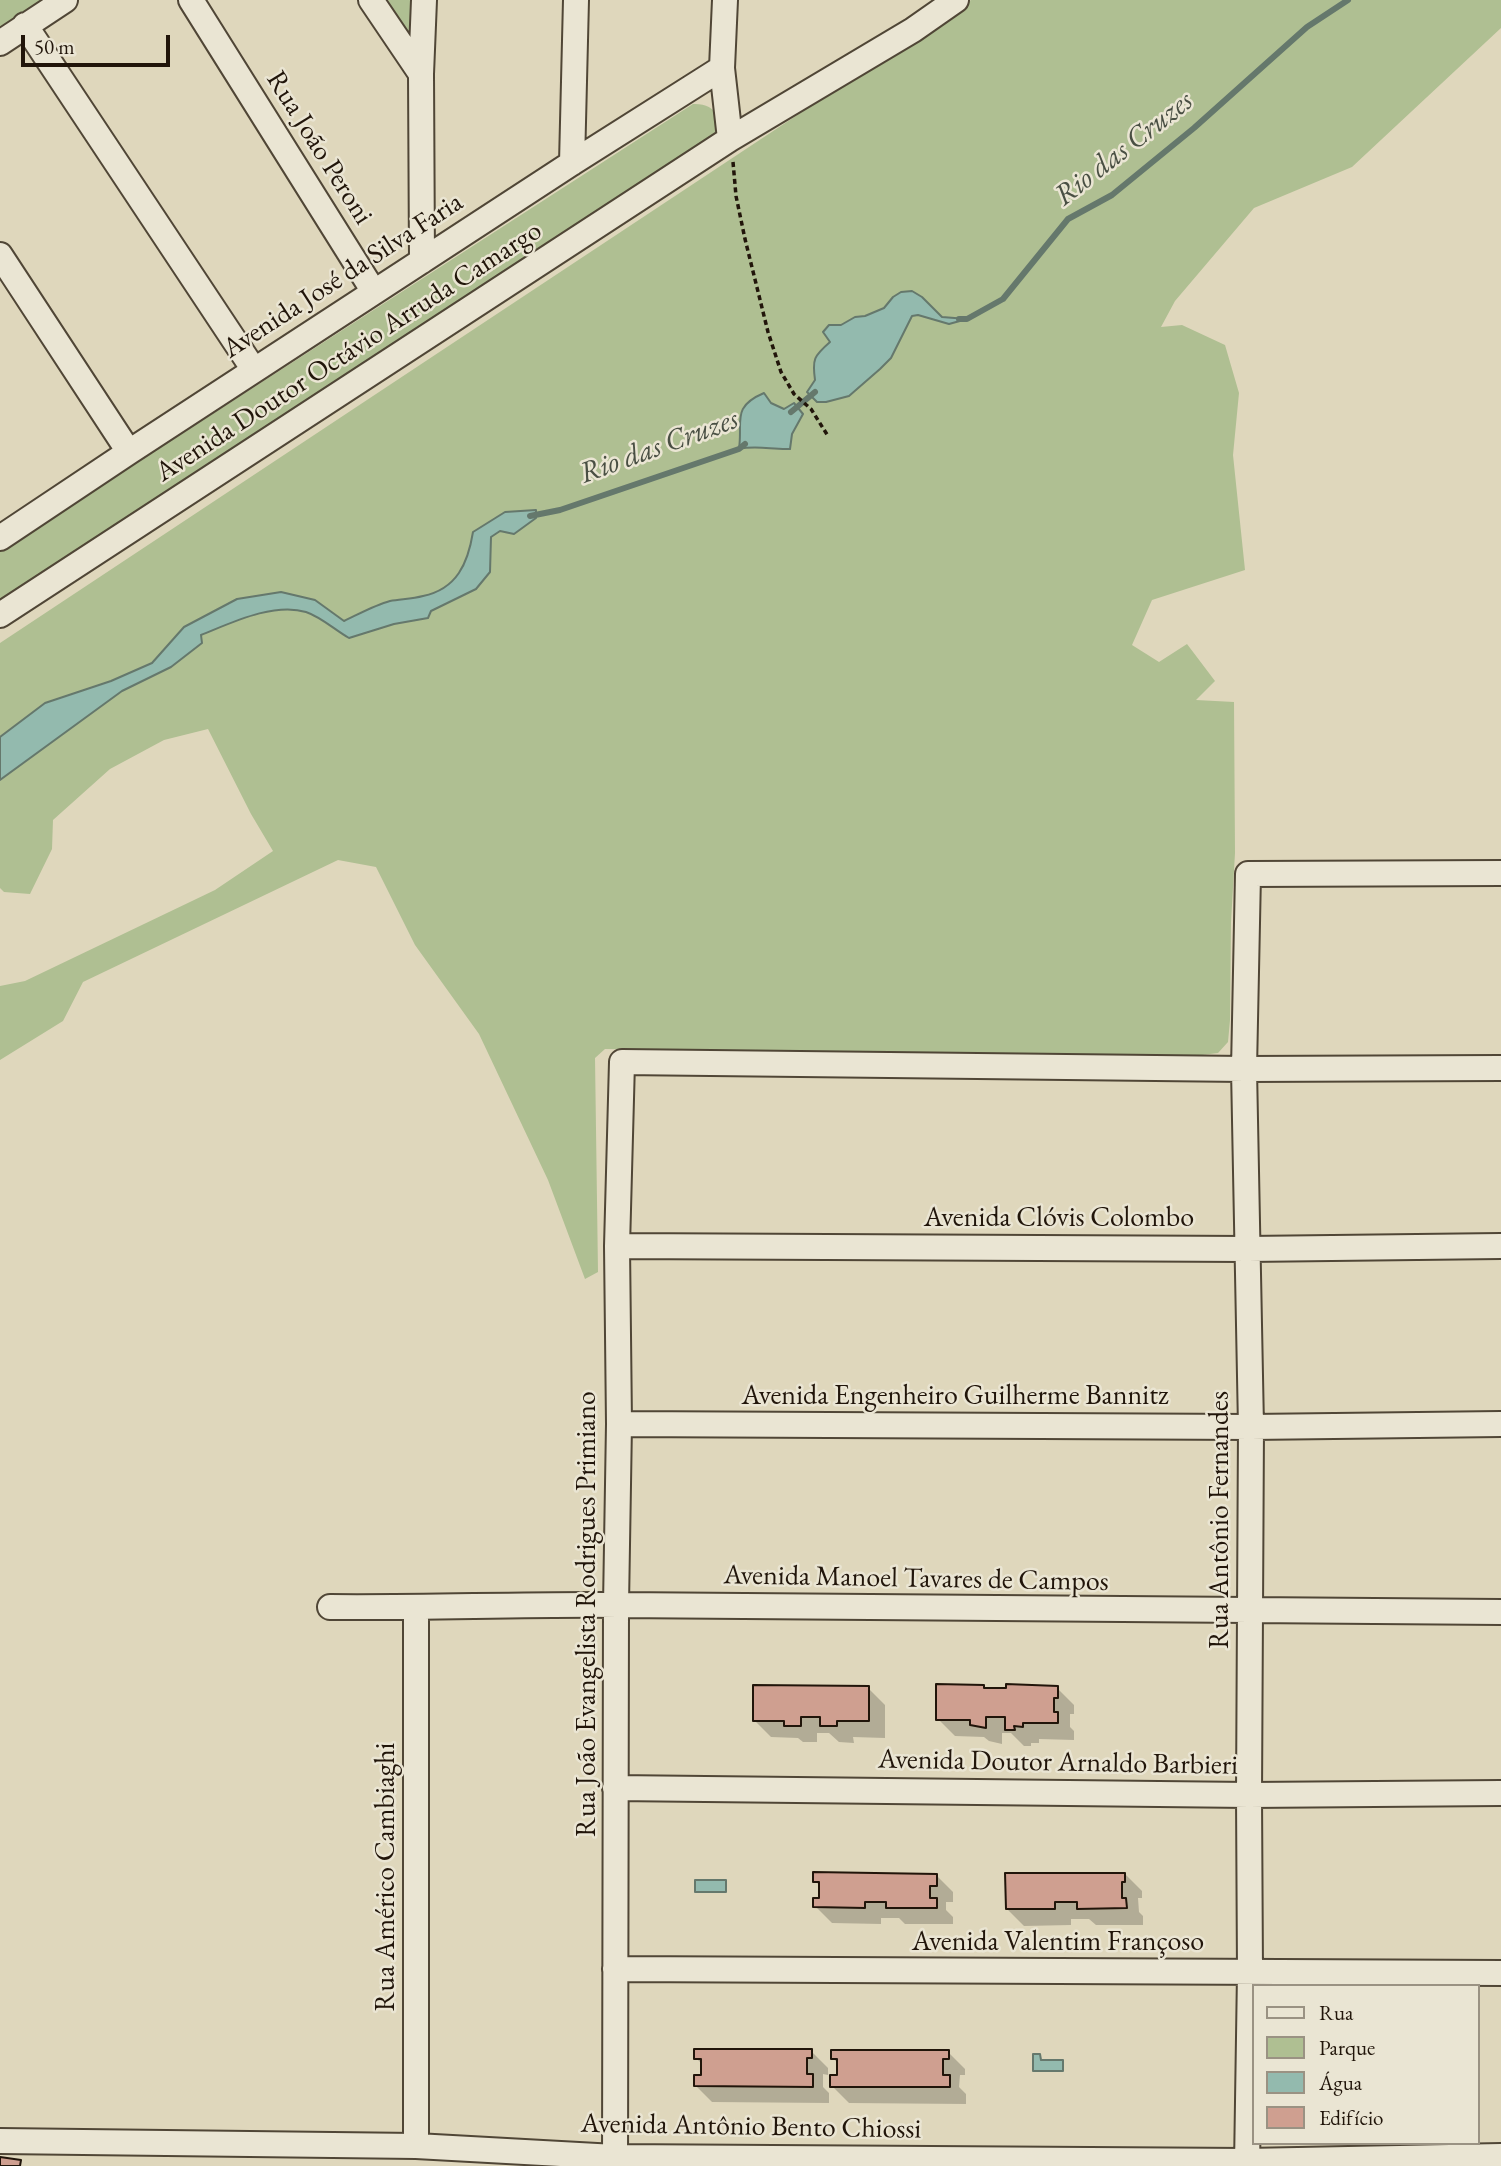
<!DOCTYPE html>
<html>
<head>
<meta charset="utf-8">
<style>
	body { margin:0 }
	#map { position:relative; width:1501px; height:2166px; overflow:hidden; background:#dfd7bc; font-family:"EB Garamond",serif }
	canvas { display:block }
	.legend { position:absolute; left:1252px; top:1984px; width:228px; height:161px; box-sizing:border-box; background:#eae5d3; border:2px solid #9a9283; margin:0; padding:9px 12px; list-style:none; font-size:21px; color:#21150a }
	.legend li { display:flex; align-items:center; gap:14px; height:35px }
	.legend b { width:35px; border:2px solid #9a9283 }
	.scale { position:absolute; left:21px; top:35px; width:149px; height:32px; box-sizing:border-box; border:4px solid #21150a; border-top:0; padding-left:9px; font-size:21px; line-height:24px; white-space:nowrap; color:#21150a; -webkit-text-stroke:5px #eae5d3; paint-order:stroke }
</style>
</head>
<body>
<div id="map">
<canvas width="1501" height="2166"></canvas>
<ul class="legend">
<li><b style="height:9px;background:#eae5d3"></b>Rua</li>
<li><b style="height:19px;background:#afbf92"></b>Parque</li>
<li><b style="height:19px;background:#93baae"></b>Água</li>
<li><b style="height:19px;background:#cf9f90"></b>Edifício</li>
</ul>
<div class="scale">50 m</div>
</div>
<script>
const ctx = document.querySelector('canvas').getContext('2d');
ctx.lineJoin = 'round';
function fillPath(path, color) {
  ctx.fillStyle = color;
  ctx.fill(path, 'evenodd');
}
function stroke(path, color, width, dash) {
  ctx.strokeStyle = color;
  ctx.lineWidth = width;
  ctx.lineCap = dash ? 'butt' : 'round';
  ctx.setLineDash(dash || []);
  ctx.stroke(path);
}
function write(font, color, halo, rows, align = 'center') {
  ctx.font = font + ' "EB Garamond",serif';
  ctx.lineWidth = 5;
  ctx.setLineDash([]);
  ctx.textBaseline = 'middle';
  ctx.strokeStyle = halo;
  ctx.fillStyle = color;
  for (const [text, x, y, turn = 0] of rows) {
    ctx.save();
    ctx.translate(x, y);
    ctx.rotate((+turn || 0) * Math.PI / 180);
    ctx.textAlign = isNaN(turn) ? turn : align;
    if (halo) ctx.strokeText(text, 0, 0);
    ctx.fillText(text, 0, 0);
    ctx.restore();
  }
}
fillPath(new Path2D(`
	M0,0H48L0,34Z
	M388,0H418L415,33L409,34L404,31Z
	M971,0H1501V28L1352,167L1254,208L1175,301L1161,327L1182,325L1225,345L1239,393L1233,455L1245,570L1152,600L1132,645L1159,662L1187,644L1215,681L1196,700L1234,702L1235,853L1231,922L1230,1020L1228,1042L1218,1053L1194,1056L605,1049L595,1058L598,1272L585,1279L548,1180L479,1034L415,945L376,867L338,860L83,982L63,1021L0,1060V986L25,981L215,890L273,851L251,814L208,729L164,740L110,769L53,820L52,849L30,894L4,892L0,888V643Z
	M693,104C717,103 725,121 714,141L0,602V551Z`), '#afbf92');
const water = new Path2D(`
	M912,291L922,297L942,317L967,319L949,324L918,315L912,316L891,358L880,369L849,396L826,402H817L807,392L815,380C812,359 814,356 830,342L823,332L829,325H841L855,317L865,316L884,308L893,297L901,292Z
	M764,393L771,403L784,409L794,403L803,414L792,434L790,449C773,450 757,445 739,449C743,421 731,407 764,393Z
	M536,510V518L514,534L500,531L491,537L490,572L476,589L431,611L428,618L394,624L349,638C335,630 321,617 306,612C274,602 231,623 201,635L202,643L171,667L122,691L0,780V737L45,703L111,681L152,663L184,627L237,599L281,592L315,600L344,621C359,614 375,605 390,601C401,599 412,599 423,596C457,589 468,563 473,532L505,512Z
	M695,1880H726V1892H695Z
	M1033,2054H1040L1041,2060H1063V2071H1033Z`);
fillPath(water, '#93baae');
stroke(water, '#65786c', 2);
fillPath(new Path2D(`
	M983,1686L986,1689L1057,1688L1074,1705V1714H1070V1727L1074,1731V1740L1039,1739V1743H1031V1746H1024L1011,1733H1002V1744L989,1741L984,1737L955,1736L938,1719Z
	M868,1688L885,1705V1738L853,1737L854,1743L839,1742L829,1733H817V1742H803L798,1738L771,1737L754,1720Z
	M1125,1874L1142,1891V1898H1138L1139,1912L1143,1916V1925H1096L1089,1919H1071V1925L1024,1926L1007,1909Z
	M936,1875L953,1892V1902H946V1910L953,1917V1924H905L899,1918H881V1924L832,1923L815,1906L820,1900L821,1887L815,1881Z
	M811,2051L828,2068V2075L823,2074V2087L829,2093V2103L712,2102L695,2085L702,2077V2064L696,2058Z
	M948,2052L965,2069V2075H960L959,2087L966,2094V2104L849,2103L832,2086L839,2077V2065L833,2058Z`), '#0003');
stroke(new Path2D(`
	M959,319H967L1003,299L1068,219L1112,195L1194,128L1307,27L1348,0
	M791,412L815,392
	M530,516L560,510L739,449L745,444`), '#65786c', 6);
const building = new Path2D(`
	M936,1684L984,1685V1688H1006V1684L1058,1686V1698H1054V1712H1058V1723H1023V1727L1014,1726L1015,1730H1005V1717H986V1728L970,1725V1720H936Z
	M753,1685L869,1686V1721H837V1726H820V1717H801V1726H784V1721H753Z
	M813,1872L937,1874V1886H930V1898H937V1908H886V1902H865V1908L813,1907V1898H819V1882H813Z
	M1005,1873H1125V1882H1122V1898H1126L1127,1908L1077,1909V1902H1055V1909H1006Z
	M694,2049H812V2058H807V2074H813V2087L694,2086V2075H701V2059H694Z
	M831,2050H949V2059H943V2075H950V2087H830V2075H837V2059H831Z
	M0,2157L21,2160L20,2166H0Z`);
fillPath(building, '#cf9f90');
stroke(building, '#21150a', 2);
const minor = new Path2D(`
	M191,0L374,292
	M371,0L421,74
	M725,0L722,68L730,139
	M25,25L254,370
	M0,43L65,0
	M572,163L576,0
	M0,255L129,452
	M422,261L421,74L424,0
	M0,538L129,452L572,163L722,68
	M0,615L730,139L913,30L956,0
	M617,1246L1248,1249L1501,1246
	M619,1424L1251,1427L1501,1424
	M330,1607C426,1608 522,1604 618,1605C913,1606 1207,1612 1501,1612
	M416,1608V2146
	M615,1788L1249,1795L1501,1793
	M615,1969L1501,1973
	M0,2141L416,2146L615,2157L1247,2161L1501,2156
	M615,2166L616,1605L619,1424L617,1246L622,1062L1244,1069L1501,1068
	M1247,2166L1250,1973L1249,1795L1251,1427L1244,1069L1248,874L1501,873`);
stroke(minor, '#504636', 28);
stroke(new Path2D(`
	M733,162L736,196L745,239L768,332L781,372L794,394L811,409L828,436`), '#21150a', 3.5, [5, 3.5]);
stroke(minor, '#eae5d3', 24);
write('28px', '#21150a', '#eae5d3', [
	["Rua João Peroni",319,148,58],
	["Avenida José da Silva Faria",343,276,-33],
	["Avenida Doutor Octávio Arruda Camargo",349,352,-33],
	["Avenida Clóvis Colombo",1059,1218],
	["Avenida Engenheiro Guilherme Bannitz",955,1396],
	["Rua Antônio Fernandes",1220,1520,-90],
	["Avenida Manoel Tavares de Campos",916,1579,1],
	["Rua João Evangelista Rodrigues Primiano",587,1614,-90],
	["Avenida Doutor Arnaldo Barbieri",1058,1763,1],
	["Rua Américo Cambiaghi",386,1877,-90],
	["Avenida Valentim Françoso",1058,1942],
	["Avenida Antônio Bento Chiossi",751,2127,1]
]);
write('italic 30px', '#494f43', '#eae5d3', [
	["Rio das Cruzes",1124,149,-38],
	["Rio das Cruzes",659,447,-20]
]);
</script>
</body>
</html>
